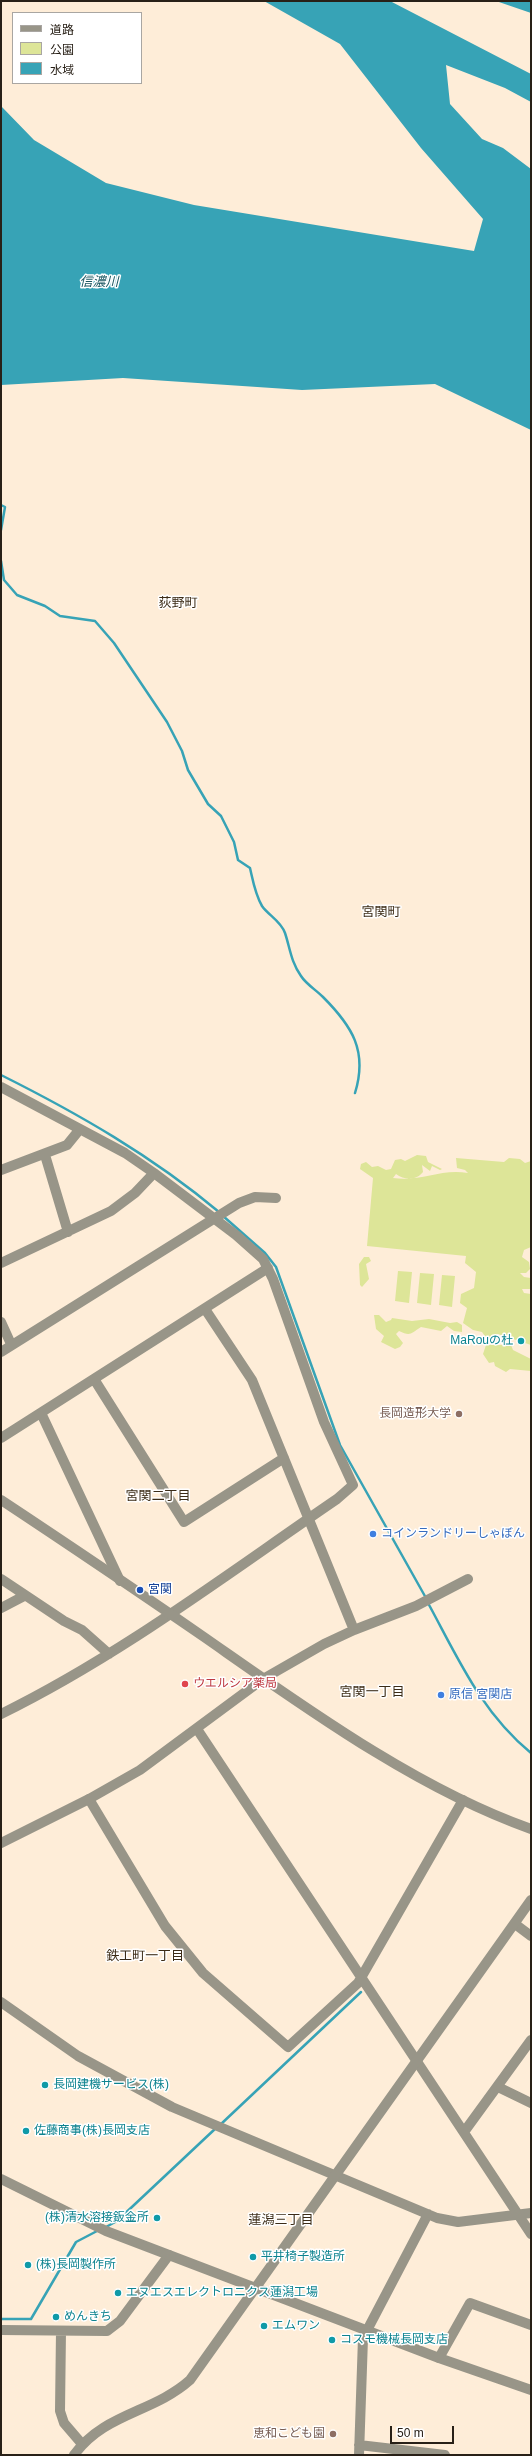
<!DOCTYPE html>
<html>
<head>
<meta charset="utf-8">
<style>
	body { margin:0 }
	#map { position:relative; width:532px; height:2456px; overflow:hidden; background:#feedd8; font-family:Helvetica,"Noto Sans JP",sans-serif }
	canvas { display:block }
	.frame { position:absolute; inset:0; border:2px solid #282017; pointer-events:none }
	.legend { position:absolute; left:12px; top:12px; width:130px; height:72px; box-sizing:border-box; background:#fff; border:1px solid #a9a6a2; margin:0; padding:5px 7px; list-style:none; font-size:12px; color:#282017 }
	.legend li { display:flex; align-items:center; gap:8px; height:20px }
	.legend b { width:20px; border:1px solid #a9a6a2 }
	.scale { position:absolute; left:390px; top:2426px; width:64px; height:18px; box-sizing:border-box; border:2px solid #282017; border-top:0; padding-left:5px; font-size:12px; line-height:14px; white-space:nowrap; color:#282017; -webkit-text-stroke:3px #fff; paint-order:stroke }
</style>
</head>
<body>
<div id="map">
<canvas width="532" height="2456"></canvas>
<div class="frame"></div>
<ul class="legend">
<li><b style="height:5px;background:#989588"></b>道路</li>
<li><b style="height:11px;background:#dde598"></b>公園</li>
<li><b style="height:11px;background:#37a3b6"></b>水域</li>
</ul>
<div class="scale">50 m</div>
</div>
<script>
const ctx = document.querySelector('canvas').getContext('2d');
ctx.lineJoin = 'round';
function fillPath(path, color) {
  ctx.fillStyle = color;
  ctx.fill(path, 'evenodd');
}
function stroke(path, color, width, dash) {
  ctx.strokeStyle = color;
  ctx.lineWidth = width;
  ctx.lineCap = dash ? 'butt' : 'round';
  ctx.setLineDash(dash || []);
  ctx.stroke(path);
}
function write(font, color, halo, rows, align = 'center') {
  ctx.font = font + ' Helvetica,"Noto Sans JP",sans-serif';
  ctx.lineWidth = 3;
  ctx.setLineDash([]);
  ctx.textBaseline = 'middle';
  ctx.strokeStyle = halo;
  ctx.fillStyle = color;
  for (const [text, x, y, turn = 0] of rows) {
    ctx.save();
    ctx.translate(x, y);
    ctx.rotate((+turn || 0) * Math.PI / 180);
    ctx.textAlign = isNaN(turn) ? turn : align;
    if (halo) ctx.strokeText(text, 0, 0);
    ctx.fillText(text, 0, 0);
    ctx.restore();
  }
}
fillPath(new Path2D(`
	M417,1155L426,1156L428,1162L442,1169L440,1170L432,1166L430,1171L422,1165L423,1172C416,1181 404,1180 396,1174L393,1178C421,1182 441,1168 468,1173L465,1170L457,1168L456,1158L504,1162L509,1158L520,1159L525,1163L531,1161V1247L524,1250L522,1257L529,1262L530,1269L526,1273H520L524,1277L531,1278V1289H522L524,1293L531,1294V1345L498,1334L487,1339L482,1332L473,1330L463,1323L467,1308L460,1303L461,1294L474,1288L476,1272L465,1263L466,1256L367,1246L373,1178L360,1169L361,1164L366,1162L372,1167L378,1166L386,1170L391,1169L395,1160L401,1159L405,1161Z
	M364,1257H369L371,1261L366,1264L369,1279L362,1287L360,1285L359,1264Z
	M398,1271L412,1272L409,1303L395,1301Z
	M420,1273L434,1274L431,1305L417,1303Z
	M442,1275L455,1276L452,1307L439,1305Z
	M374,1315H379L386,1322L391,1320L392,1318L412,1321L429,1319L450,1323L457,1322L462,1325V1332L454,1331L447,1326L441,1331L421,1327C411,1333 411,1337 399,1331L396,1334L403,1343L400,1347L395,1349L381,1342L384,1336L376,1329Z
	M486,1345H511L513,1350L531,1359V1371L510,1369L506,1372L495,1366L494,1362L489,1363L483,1354Z`), '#dde598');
fillPath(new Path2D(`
	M264,1H390L531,74V102L505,88L446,65L450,104L482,139L503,148L531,169V430L435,384L302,390L123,378L1,385V106L34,140L106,183L194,205L474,251L483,219L421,148L340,44Z
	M497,1H531V13L496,1Z`), '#37a3b6');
stroke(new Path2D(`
	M1,505L5,507L1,530
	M1,561L4,580L17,595L45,606L60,616L95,621L114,643L167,722L182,751L188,770L208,804L221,816L234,842L238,860L250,868C253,881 255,894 262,906C268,915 281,921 285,933C290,948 291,962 301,976C306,984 316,990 323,997C352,1026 368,1051 355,1093
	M1,1075C79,1114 152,1156 219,1212
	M223,1216L265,1253L276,1267L340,1445L426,1598
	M428,1603C458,1658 481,1712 531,1753
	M220,2125L361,1992
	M106,2227L117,2221L216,2128
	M1,2319H31L76,2242L99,2230`), '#37a3b6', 2.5);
stroke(new Path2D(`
	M1,1087L125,1153L154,1173L236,1235L263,1259L273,1279L324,1422L353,1485L337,1499C227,1574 121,1655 1,1714
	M45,1155L68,1232
	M1,1170L67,1145L80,1129
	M1,1263L111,1211L135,1193L154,1173
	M205,1309L252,1380L354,1630L324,1644L263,1679
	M1,1322L11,1344
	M1,1352L239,1203L255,1197L276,1198
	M94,1379L184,1522L284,1458
	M41,1413L120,1581
	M1,1438L268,1268
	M1,1579L64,1621L82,1630L109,1654
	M1,1608L24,1596
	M354,1630L416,1606L468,1579
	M197,1729L531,2234
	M89,1799L165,1926L203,1973L288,2047L358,1983L463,1800
	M515,1924L531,1936
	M1,2002L78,2056L172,2107L437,2218L458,2222L531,2213
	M498,2087L531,2103
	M464,2132L531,2040
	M1,2330L107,2331L120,2321L169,2255
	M61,2331L60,2411L64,2423L82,2444
	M439,2358L470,2303L531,2325
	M359,2445L445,2455
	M359,2455L363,2338L428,2214`), '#989588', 10);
stroke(new Path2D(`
	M1,1500C69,1545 137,1591 204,1637C303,1706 417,1789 531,1829
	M1,1843L89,1799L140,1770L263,1679
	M1,2179L106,2231L439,2358L531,2390
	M74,2455C104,2413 153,2413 190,2380L531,1900`), '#989588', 10);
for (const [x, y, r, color] of [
	[521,1341,4,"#0f9aa8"],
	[459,1414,4,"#8d6e63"],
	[373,1534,4,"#3f7fe0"],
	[140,1590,4,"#1a4fb4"],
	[185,1684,4,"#e0444e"],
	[441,1695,4,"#3f7fe0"],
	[45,2085,4,"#0f9aa8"],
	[26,2131,4,"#0f9aa8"],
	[157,2218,4,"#0f9aa8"],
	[253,2257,4,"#0f9aa8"],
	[28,2265,4,"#0f9aa8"],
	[118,2293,4,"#0f9aa8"],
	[56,2317,4,"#0f9aa8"],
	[264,2326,4,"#0f9aa8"],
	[332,2340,4,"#0f9aa8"],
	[333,2434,4,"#8d6e63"]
]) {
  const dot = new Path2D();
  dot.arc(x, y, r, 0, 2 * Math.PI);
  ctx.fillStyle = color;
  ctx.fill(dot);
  stroke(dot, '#fff', 1.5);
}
write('12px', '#0d838f', '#fff', [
	["MaRouの杜",513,1341,"right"],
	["長岡建機サービス(株)",53,2085],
	["佐藤商事(株)長岡支店",34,2131],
	["(株)清水溶接鈑金所",149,2218,"right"],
	["平井椅子製造所",261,2257],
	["(株)長岡製作所",36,2265],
	["エヌエスエレクトロニクス蓮潟工場",126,2293],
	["めんきち",64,2317],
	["エムワン",272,2326],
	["コスモ機械長岡支店",340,2340]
], 'left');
write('12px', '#785e54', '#fff', [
	["長岡造形大学",451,1414],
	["恵和こども園",325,2434]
], 'right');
write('12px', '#366cbe', '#fff', [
	["コインランドリーしゃぼん",381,1534],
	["原信 宮関店",449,1695]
], 'left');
write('12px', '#164399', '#fff', [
	["宮関",148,1590]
], 'left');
write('12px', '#be3a42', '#fff', [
	["ウエルシア薬局",193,1684]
], 'left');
write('italic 13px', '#1a5660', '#fff', [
	["信濃川",99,282]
]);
write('13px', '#3c2c17', '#fff', [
	["荻野町",178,603],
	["宮関町",381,912],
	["宮関二丁目",158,1496],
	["宮関一丁目",372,1692],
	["鉄工町一丁目",145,1956],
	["蓮潟三丁目",281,2220]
]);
</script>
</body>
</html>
